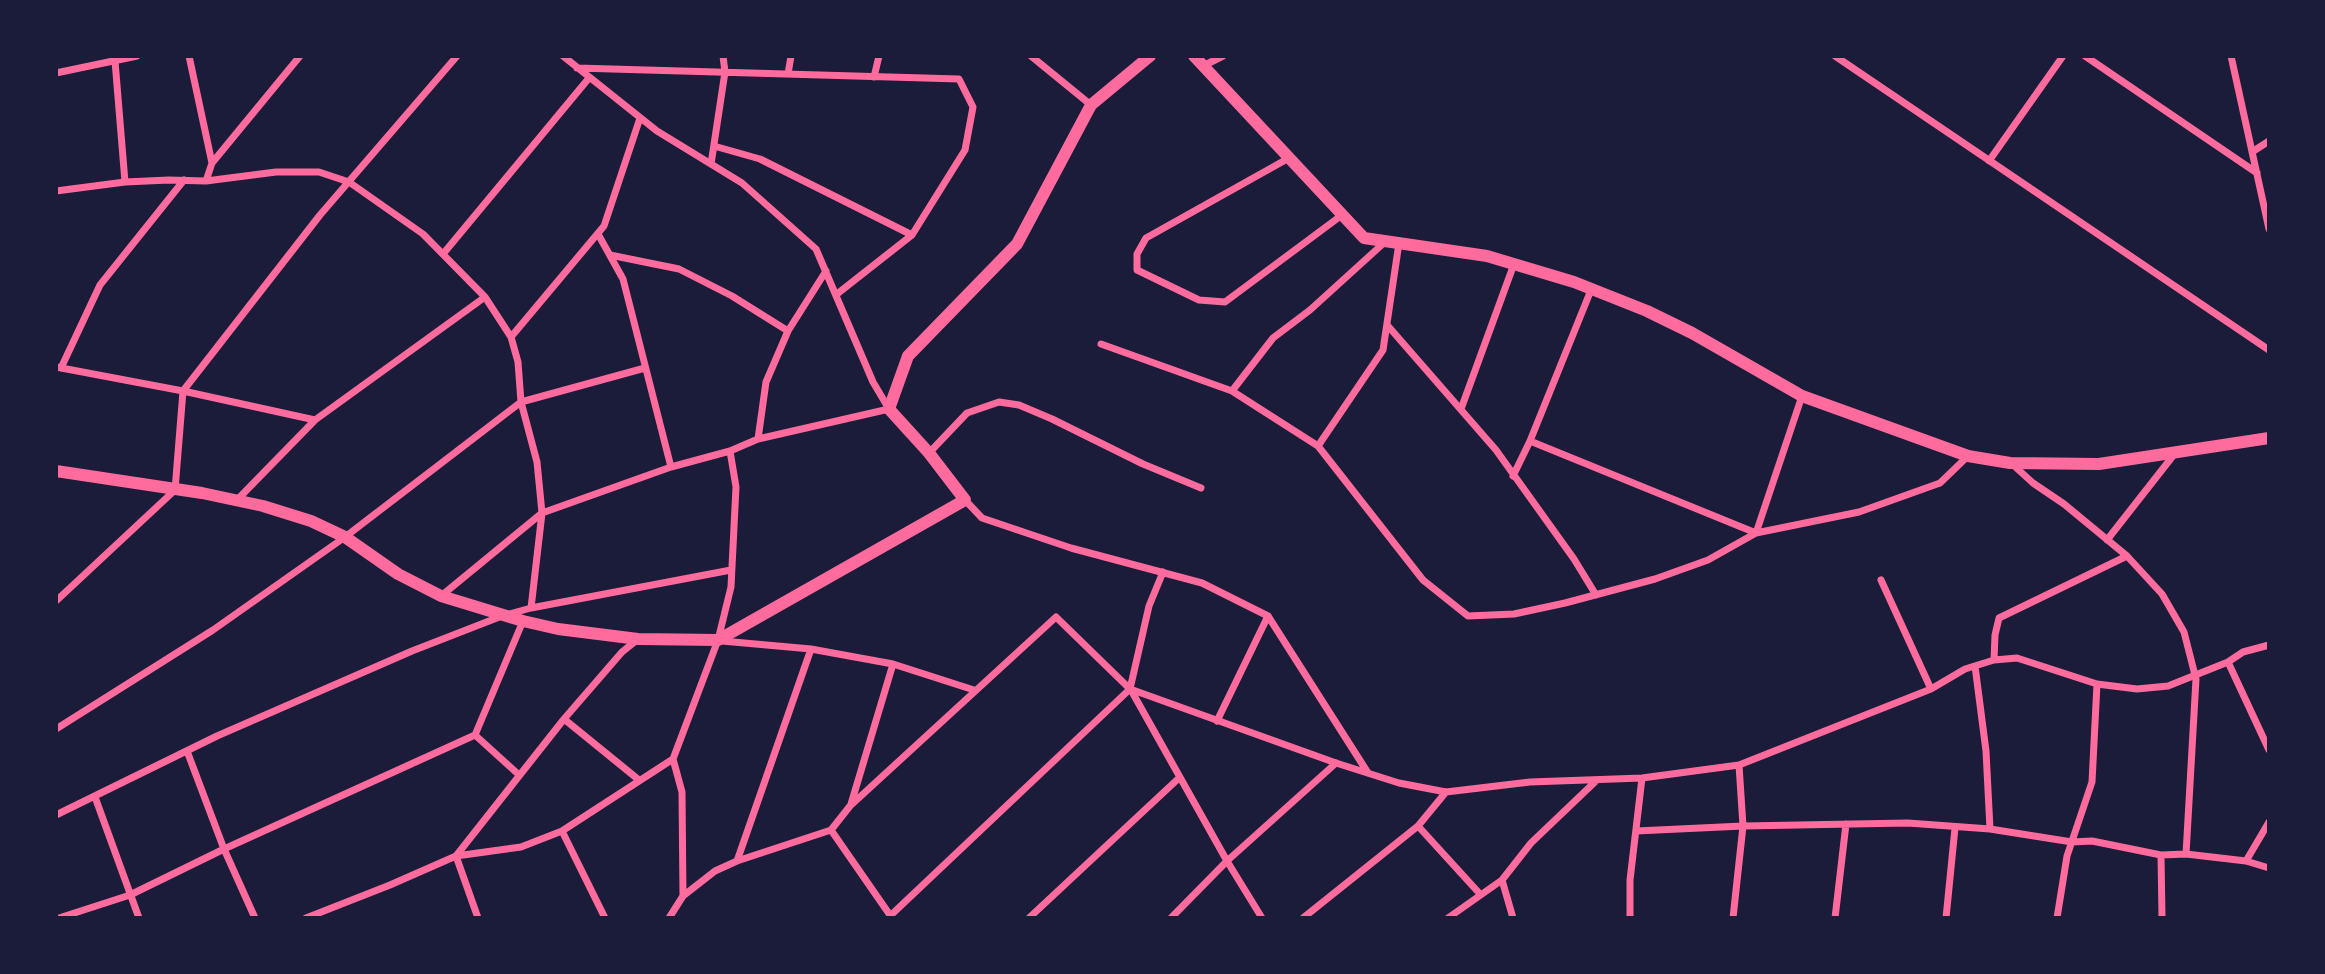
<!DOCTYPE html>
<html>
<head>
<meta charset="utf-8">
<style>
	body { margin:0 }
	#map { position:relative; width:2325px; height:974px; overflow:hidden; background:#1b1b3a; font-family:Lato,sans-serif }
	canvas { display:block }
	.frame { position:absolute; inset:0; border:58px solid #1b1b3a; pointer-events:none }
</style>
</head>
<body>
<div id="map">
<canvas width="2325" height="974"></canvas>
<div class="frame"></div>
</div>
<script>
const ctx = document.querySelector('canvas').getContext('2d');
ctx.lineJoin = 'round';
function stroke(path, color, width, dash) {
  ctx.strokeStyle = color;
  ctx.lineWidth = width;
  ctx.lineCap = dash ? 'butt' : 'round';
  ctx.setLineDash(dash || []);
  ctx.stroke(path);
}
stroke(new Path2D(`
	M189,56L212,163L206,181
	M1031,56L1091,105
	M1835,56L2269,350
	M2085,56L2257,173
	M2231,56L2269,229
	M115,61L125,182
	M1203,66L1223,56
	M577,68L959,79L973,107L965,150L912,235L837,294
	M56,73L137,56
	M788,74L791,56
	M874,77L879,56
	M714,146L760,159L912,235
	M2252,152L2269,141
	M1289,158L1146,238L1137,254V270L1199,300L1225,302L1342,215
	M1989,161L2063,56
	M212,163L300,56
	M711,164L725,72L723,56
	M56,191L125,182L169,180L206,181L276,172H319L349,182L423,234L485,297L511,337L518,362L521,402L537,462L542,513L531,608
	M598,234L623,279L671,467
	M1399,243L1383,350L1318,446L1423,580L1468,616L1514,614L1565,603L1655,579L1708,560L1756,533L1859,512L1940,483L1968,456
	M443,254L589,78
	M610,255L679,269L732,296L788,331
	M1388,326L1496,450L1574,559L1596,595
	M511,337L604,226L640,118
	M1101,344L1232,391L1318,446
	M56,367L183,391L315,420
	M61,368L100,285L184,180
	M1232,391L1273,338L1310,310L1386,241
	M1461,409L1514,264
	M758,439L766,382L788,331L826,271
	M1530,441L1756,533L1802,396
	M929,453L967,413L999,402L1019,405L1052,419L1143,464L1201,488
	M2011,463L2033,483L2064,504L2127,556L2162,594L2184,632L2196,679L2186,854
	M1513,476L1530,441L1591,290
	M237,500L315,420L485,297
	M965,500L982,518L1071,548L1202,583L1268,616L1368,773
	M2107,540L2176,452
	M1881,580L1931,689
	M441,596L542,513L671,467L730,451L758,439L889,409L873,382L816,249L742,183L657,131L563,56
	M56,601L175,490L183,391L320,215L457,56
	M722,641L811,649L893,664L974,690
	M1994,660L1995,635L1999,618L2127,556
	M2228,662L2269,750
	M1975,666L1986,751L1990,829
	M1131,690L1227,861L1262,918
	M564,719L639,780
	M1217,721L1268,616
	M56,729L213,630L345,537L521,402L645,368
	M475,735L518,774
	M187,751L224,849L255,918
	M95,797L139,918
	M851,804L893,664
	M56,815L217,736L412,651L502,616L531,608L731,570
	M1418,826L1480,894
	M831,830L892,918
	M562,831L605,918
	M1636,831L1743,826L1908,823L1990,829L2072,842L2092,841L2161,855L2186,854L2246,861L2269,868
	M2161,855L2162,918
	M456,856L564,719L622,652L637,640
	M456,856L478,918
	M737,861L811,649
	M2246,861L2269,822
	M1502,880L1513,918
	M683,896L682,792L673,759L718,640L731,587L736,487L730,451
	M890,916L1130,689L1149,606L1163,572
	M59,918L130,895L224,849L475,735L523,621
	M306,918L390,885L456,856L521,847L562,831L673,759
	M669,918L683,896L715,871L737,861L831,830L850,806L1056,617L1130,689L1336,763L1399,783L1446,792L1530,782L1642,778L1739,765L1931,689L1965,669L1994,660L2017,658L2097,684L2137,689L2168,686L2228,662L2243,652L2269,645
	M1029,918L1179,778
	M1171,918L1227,861L1336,763
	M1303,918L1418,826L1446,792
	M1448,918L1502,880L1531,843L1597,780
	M1630,918V880L1642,778
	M1733,918L1743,826L1739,765
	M1835,918L1846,824
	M1946,918L1955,828
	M2057,918L2067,856L2092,782L2097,684`), '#ff6b9d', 7);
stroke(new Path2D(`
	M1194,56L1364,238L1487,256L1574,282L1647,311L1692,333L1802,396L1968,456L2010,463L2099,464L2269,438
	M56,471L202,493L263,506L311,521L345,537L398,574L441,596L523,621L558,629L638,639L718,640L965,500L929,453L889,409L908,356L1017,244L1091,105L1150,56`), '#ff6b9d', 12);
</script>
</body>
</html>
